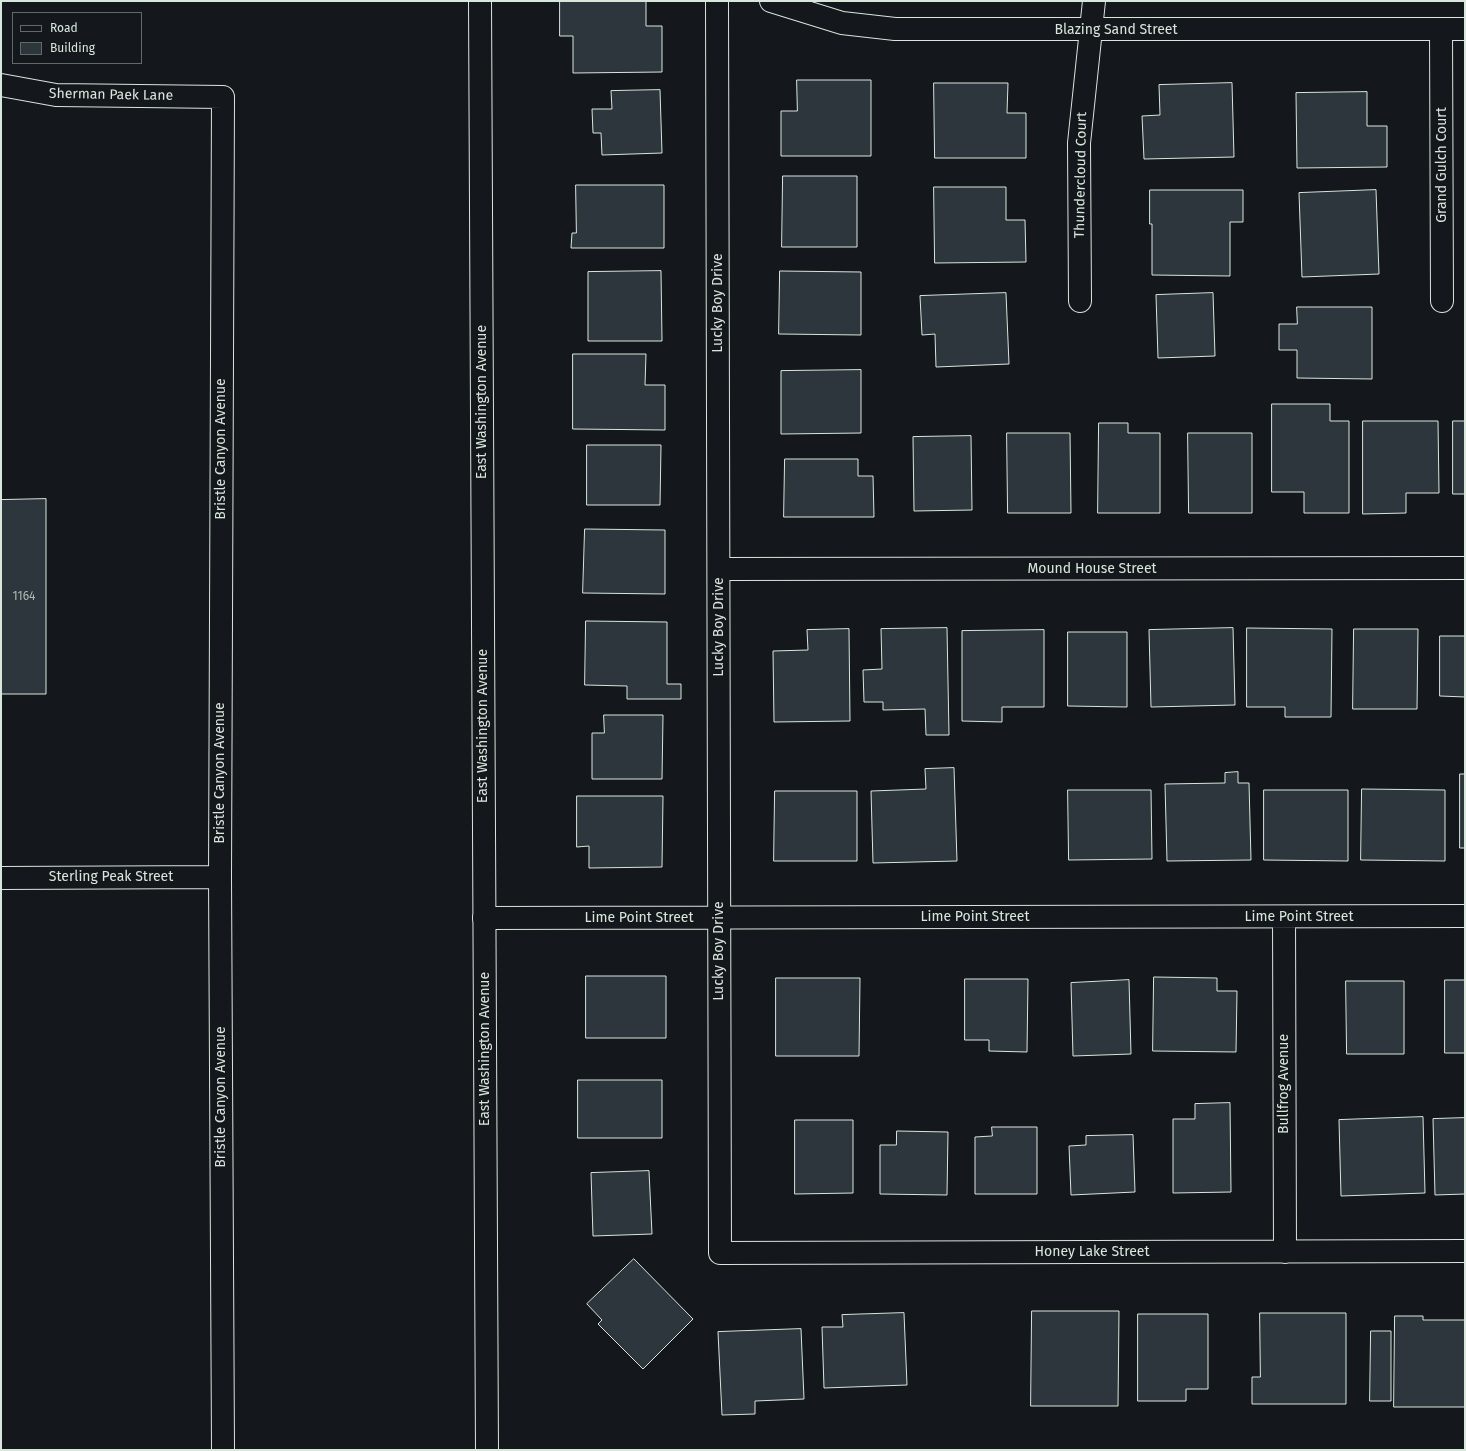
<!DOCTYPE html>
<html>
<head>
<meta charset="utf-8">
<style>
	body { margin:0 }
	#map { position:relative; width:1466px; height:1451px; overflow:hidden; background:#14181c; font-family:"Fira Sans",sans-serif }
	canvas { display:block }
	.frame { position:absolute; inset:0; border:2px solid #d8e6dc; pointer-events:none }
	.legend { position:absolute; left:12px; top:12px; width:130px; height:52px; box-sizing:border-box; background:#14181c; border:1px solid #626a69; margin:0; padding:5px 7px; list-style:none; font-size:12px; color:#d8e6dc }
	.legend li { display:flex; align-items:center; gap:8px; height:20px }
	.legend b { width:20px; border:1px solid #626a69 }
</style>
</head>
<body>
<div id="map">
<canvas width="1466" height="1451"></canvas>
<div class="frame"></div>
<ul class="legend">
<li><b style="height:5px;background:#14181c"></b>Road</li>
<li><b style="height:11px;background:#2c363c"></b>Building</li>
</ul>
</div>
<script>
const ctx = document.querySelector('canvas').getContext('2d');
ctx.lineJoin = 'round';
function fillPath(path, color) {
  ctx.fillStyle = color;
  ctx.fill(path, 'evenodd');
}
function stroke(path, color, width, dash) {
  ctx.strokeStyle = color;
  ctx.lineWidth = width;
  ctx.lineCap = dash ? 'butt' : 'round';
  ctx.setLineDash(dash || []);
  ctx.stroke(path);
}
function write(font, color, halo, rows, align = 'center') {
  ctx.font = font + ' "Fira Sans",sans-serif';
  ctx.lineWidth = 3;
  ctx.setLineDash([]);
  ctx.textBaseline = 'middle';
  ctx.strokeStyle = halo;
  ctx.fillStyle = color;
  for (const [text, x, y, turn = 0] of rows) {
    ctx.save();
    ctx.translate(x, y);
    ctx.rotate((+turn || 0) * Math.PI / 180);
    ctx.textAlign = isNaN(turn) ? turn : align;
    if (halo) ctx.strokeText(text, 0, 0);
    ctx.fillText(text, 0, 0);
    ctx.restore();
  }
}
const building = new Path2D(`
	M560,1H646V26H662V72L573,73V36H560Z
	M797,80H871V156H781V111H797Z
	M934,83H1008L1007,113H1026V158H935Z
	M1232,83L1234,157L1144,159L1142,116L1160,115L1159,85Z
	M660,90L662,153L602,155L601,133H593L592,109H612L611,91Z
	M1367,92V126H1387V167L1297,168L1296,93Z
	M783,176H857V247H782Z
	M576,185H664V248H571L572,233H576Z
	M934,187H1006V220H1025L1026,262L935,263Z
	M1150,190H1243V222H1230V276L1152,275V224H1150Z
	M1376,190L1379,274L1302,277L1299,193Z
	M661,271L662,341H588V272Z
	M780,271L861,272V335L779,334Z
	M1006,293L1009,364L936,367L935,334L922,335L920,296Z
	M1213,293L1215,356L1158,358L1156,295Z
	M1297,307H1372V379L1297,378V350H1279V324H1297Z
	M573,354H646L645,385H665V430L573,429Z
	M861,370V433L781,434V371Z
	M1272,404H1330V421H1349V513H1304V492H1272Z
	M1363,421H1438L1439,493H1406V513L1363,514Z
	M1453,421H1465V494H1453Z
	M1099,423H1128V433H1160V513H1098Z
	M1007,433H1070L1071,513H1008Z
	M1188,433H1252V513H1189Z
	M971,436L972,510L914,511L913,437Z
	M587,445H661L660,505H587Z
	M785,459H858V476H873L874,517H784Z
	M46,499V694H1V500Z
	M585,529L665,530V594L583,593Z
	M586,621L667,622V684H681V699H627V686L585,685Z
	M947,628L949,735H926L925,709L883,710V702H864L863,670L882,669L881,629Z
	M1233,628L1235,705L1151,707L1149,630Z
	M1247,628L1332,629L1331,717H1285V707H1247Z
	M849,629L850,721L774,722L773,651L808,650L807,630Z
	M1354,629H1418L1417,709H1353Z
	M1044,630V707H1002V722L962,721V631Z
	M1068,632H1127V707L1068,706Z
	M1440,636H1465V697L1440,696Z
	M604,715H663L662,779H592V733H604Z
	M954,768L957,861L873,863L871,791L926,789L925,769Z
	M1238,772V783H1249L1251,860L1167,861L1165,784L1225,783V773Z
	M1460,774H1465V848H1460Z
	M1362,789L1445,790V861L1361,860Z
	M1068,790H1151L1152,859L1069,860Z
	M1264,790H1348V861L1264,860Z
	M775,791H857V861H774Z
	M577,796H663L662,867L589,868V846L577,847Z
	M586,976H666V1038H586Z
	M1154,977L1217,978V991H1237L1236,1052L1153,1051Z
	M776,978H860L859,1056H776Z
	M965,979H1028L1027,1052L989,1051V1040H965Z
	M1129,980L1131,1054L1073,1056L1071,983Z
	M1445,980H1465V1053H1445Z
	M1346,981H1404V1054H1347Z
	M578,1080H662V1138H578Z
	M1230,1103L1231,1192L1173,1193V1119H1195V1104Z
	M1423,1117L1425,1193L1341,1196L1339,1120Z
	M1465,1118V1194L1435,1195L1433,1119Z
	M795,1120H853V1193L795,1194Z
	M992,1127H1037V1194H975V1137L992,1136Z
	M897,1131L948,1132L947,1195L880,1194V1145H896Z
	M1133,1135L1135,1192L1071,1195L1069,1146L1086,1145V1136Z
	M649,1171L652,1234L593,1236L591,1173Z
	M634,1259L693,1319L643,1369L598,1324L602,1320L587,1304Z
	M1032,1311H1119L1118,1406H1031Z
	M904,1313L907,1385L824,1388L822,1327H843L842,1315Z
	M1260,1313H1346V1404H1252V1377H1260Z
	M1138,1314H1208V1389H1186V1401H1138Z
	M1395,1316H1423V1320H1465V1407H1394Z
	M801,1329L804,1399L755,1401V1414L722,1415L718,1332Z
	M1371,1331H1391V1401H1370Z`);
fillPath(building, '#2c363c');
stroke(building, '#d8e6dc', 1);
const minor = new Path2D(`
	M717,1L720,1253L1465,1251
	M771,1L842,23L895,29H1465
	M1441,29L1442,301
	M1,85L56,95L223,97L220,877L223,1450
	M1080,301L1079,143L1094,1
	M719,569L1465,568
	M1,878L220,877
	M1284,917L1285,1252
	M484,918L1465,916`);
const secondary = new Path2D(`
	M480,1L487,1450`);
stroke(minor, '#d8e6dc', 24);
stroke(secondary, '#d8e6dc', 24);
stroke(minor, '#14181c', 22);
stroke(secondary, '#14181c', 22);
write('12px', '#adbab4', null, [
	["1164",24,597]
]);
write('14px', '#d8e6dc', '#14181c', [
	["Blazing Sand Street",1116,30],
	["Sherman Paek Lane",111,95,1],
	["Grand Gulch Court",1442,165,-90],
	["Thundercloud Court",1081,175,-89],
	["Lucky Boy Drive",718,303,-90],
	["East Washington Avenue",482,402,-90],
	["Bristle Canyon Avenue",221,449,-90],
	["Mound House Street",1092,569],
	["Lucky Boy Drive",719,627,-90],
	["East Washington Avenue",483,726,-90],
	["Bristle Canyon Avenue",220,773,-90],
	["Sterling Peak Street",111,877],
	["Lime Point Street",975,917],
	["Lime Point Street",1299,917],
	["Lime Point Street",639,918],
	["Lucky Boy Drive",719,951,-90],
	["East Washington Avenue",485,1049,-90],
	["Bullfrog Avenue",1284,1084,-90],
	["Bristle Canyon Avenue",221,1097,-90],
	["Honey Lake Street",1092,1252]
]);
</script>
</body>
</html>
